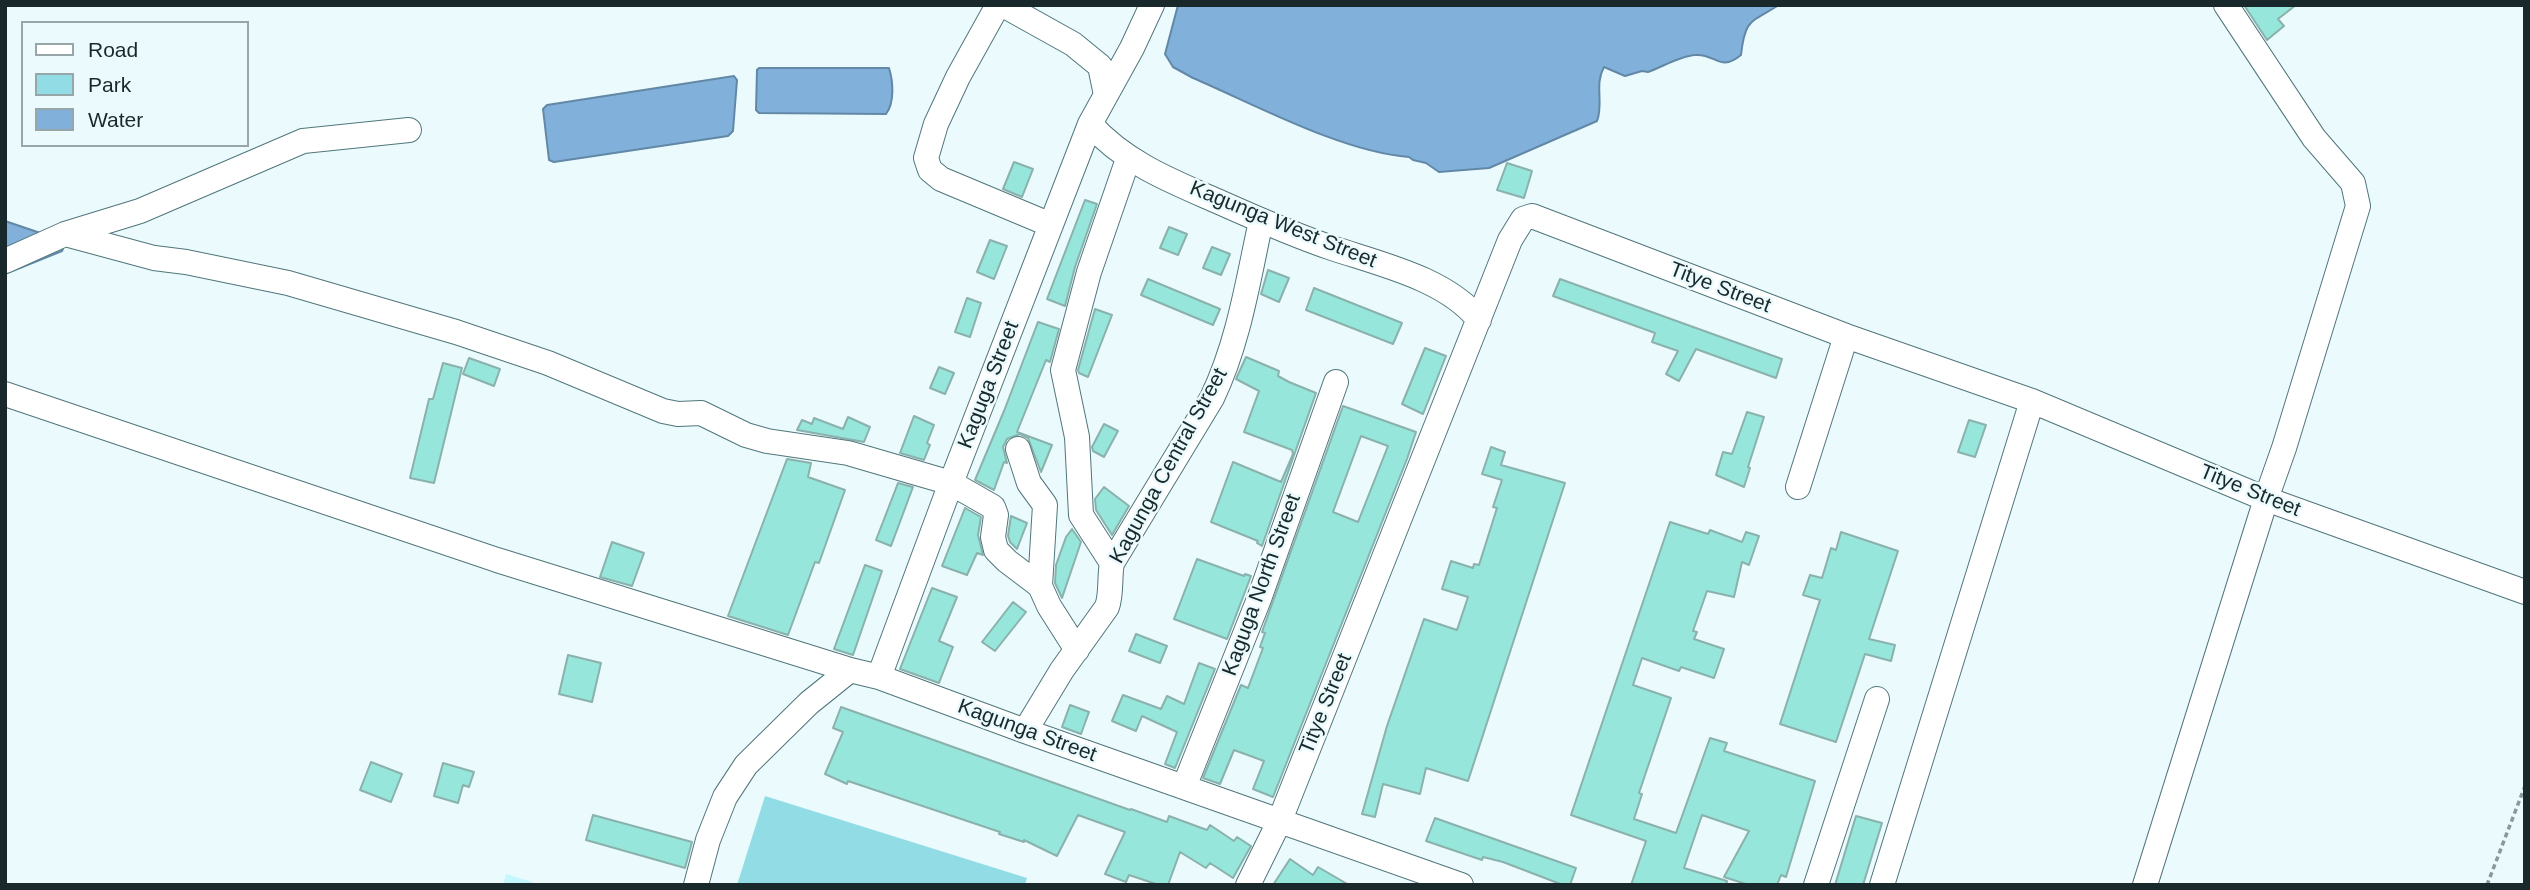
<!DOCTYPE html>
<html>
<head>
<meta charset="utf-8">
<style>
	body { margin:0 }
	#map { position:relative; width:2530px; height:890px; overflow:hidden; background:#ebfbfd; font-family:Arial,sans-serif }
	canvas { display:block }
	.frame { position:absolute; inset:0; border:7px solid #19292b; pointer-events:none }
	.legend { position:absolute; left:21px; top:21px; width:228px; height:126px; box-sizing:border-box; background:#ebfbfd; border:2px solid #97a7a9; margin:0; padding:9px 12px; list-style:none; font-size:21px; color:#19292b }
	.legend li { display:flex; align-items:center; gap:14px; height:35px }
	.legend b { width:35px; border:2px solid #97a7a9 }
</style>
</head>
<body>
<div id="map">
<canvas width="2530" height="890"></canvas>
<div class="frame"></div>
<ul class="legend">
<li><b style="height:9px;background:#fff"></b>Road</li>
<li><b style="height:19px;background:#92dce6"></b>Park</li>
<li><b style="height:19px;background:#81b0da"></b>Water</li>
</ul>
</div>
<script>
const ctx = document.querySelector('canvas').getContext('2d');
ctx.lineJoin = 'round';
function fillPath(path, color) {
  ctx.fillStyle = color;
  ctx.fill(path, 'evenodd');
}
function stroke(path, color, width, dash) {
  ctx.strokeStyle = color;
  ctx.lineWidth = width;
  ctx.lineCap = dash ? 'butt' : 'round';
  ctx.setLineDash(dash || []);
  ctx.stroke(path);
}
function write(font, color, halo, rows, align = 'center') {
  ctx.font = font + ' Arial,sans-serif';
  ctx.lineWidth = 5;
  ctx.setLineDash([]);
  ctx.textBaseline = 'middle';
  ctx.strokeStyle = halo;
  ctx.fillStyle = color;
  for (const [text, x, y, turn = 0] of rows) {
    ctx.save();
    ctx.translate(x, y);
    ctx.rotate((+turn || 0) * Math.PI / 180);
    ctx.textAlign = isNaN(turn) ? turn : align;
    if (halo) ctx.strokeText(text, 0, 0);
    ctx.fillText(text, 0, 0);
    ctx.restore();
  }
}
fillPath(new Path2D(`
	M506,874L542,885H503Z`), '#c4f7fe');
fillPath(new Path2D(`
	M765,796L1027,878L1025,885H737Z`), '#92dce6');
const water = new Path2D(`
	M1178,5H1779C1750,23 1745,19 1741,55C1719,73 1716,53 1695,55C1680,56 1662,67 1648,72L1642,71L1625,76L1604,67C1594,85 1604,103 1597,121L1489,168L1439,172L1426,163L1413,160L1409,157C1342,152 1256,105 1193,78L1173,67L1165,54Z
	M759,68H889C893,81 895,102 886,114L759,113L756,110L757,70Z
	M734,76L737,80L733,131L728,136L554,162L549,160L543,109L547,105Z
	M5,221L61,240L65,244L62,251L5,274Z`);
fillPath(water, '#81b0da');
stroke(water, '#6288a6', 2);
const building = new Path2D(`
	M2244,5H2296L2278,19L2284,26L2267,40Z
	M1014,162L1033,169L1022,197L1003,189Z
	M1507,163L1532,171L1524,198L1497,190Z
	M1085,200L1097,204L1075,267L1065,306L1047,299Z
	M1169,227L1187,234L1178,255L1160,248Z
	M990,240L1007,246L994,279L977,272Z
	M1212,247L1230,254L1221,275L1203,268Z
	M1268,270L1289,278L1279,302L1261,294Z
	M1148,279L1220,309L1213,325L1141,295Z
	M1560,279L1782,359L1776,378L1696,349L1679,381L1666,374L1678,351L1652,342L1655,333L1553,296Z
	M1314,288L1402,323L1393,344L1306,310Z
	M967,298L981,303L970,337L955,332Z
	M1095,309L1112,315L1088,377L1079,373L1078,370Z
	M1038,322L1059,329L1050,362L1046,360L1017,432L1052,445L1041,472L1028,438L1020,434L1007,439L1003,447L1007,463L1004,462L994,490L975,480L1004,411Z
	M1425,348L1446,356L1423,414L1402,404Z
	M1246,357L1279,371L1278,376L1289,382L1316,393L1262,546L1257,543L1258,541L1211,522L1233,462L1281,482L1293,454L1292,450L1244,432L1259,391L1236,379Z
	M469,358L500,369L494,386L463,374Z
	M443,363L462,368L434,483L410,478L429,399H433Z
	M939,367L954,373L945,394L930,388Z
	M1343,406L1416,432L1407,459L1273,797L1253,789L1264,761L1234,750L1220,784L1203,778L1241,685L1248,688L1263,648L1260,647L1265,633L1262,632ZM1361,436L1388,446L1358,522L1333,512Z
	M1747,412L1764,417L1748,467L1750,468L1744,487L1716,475L1723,452L1732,454Z
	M914,416L934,425L927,443L930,445L924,460L900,453Z
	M848,417L870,427L864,442L797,430L802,420L812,424L814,418L843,429Z
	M1969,420L1986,425L1975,457L1958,452Z
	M1104,424L1118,431L1104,457L1093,451L1092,447Z
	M1491,447L1505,452L1501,465L1565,483L1468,781L1426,768L1420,794L1383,784L1375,817L1362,814L1387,726L1424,619L1457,630L1468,597L1442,589L1451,561L1473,568L1474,564L1479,565L1497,508L1493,507L1502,480L1482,474Z
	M787,459L811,463L808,477L845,490L819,563L815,562L788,635L728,616Z
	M898,483L913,487L891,546L876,540Z
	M1104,487L1129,506L1112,535L1096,510L1095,499Z
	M965,508L981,517L978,535L983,555L977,553L967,575L942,566Z
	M1011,516L1027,523L1017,549L1010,542L1008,536Z
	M1670,522L1708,534L1710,530L1742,542L1746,532L1759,536L1749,565L1742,562L1734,597L1707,591L1693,631L1697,632L1694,639L1724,649L1714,678L1681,667L1679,671L1642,658L1633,685L1671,698L1639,793L1642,794L1634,819L1676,833L1710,738L1727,743L1724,751L1815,781L1786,877L1781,875L1777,885H1749L1724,877L1749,831L1702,815L1684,868L1727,881L1726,885H1631L1646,841L1571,815Z
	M1072,529L1081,542L1062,598L1055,583L1056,565L1066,537Z
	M1841,532L1898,551L1869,639L1895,645L1891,661L1865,654L1836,742L1780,724L1820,600L1803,595L1810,575L1822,578L1831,548L1836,550Z
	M612,542L644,553L632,586L600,577Z
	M1197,559L1244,576L1245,574L1251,576L1227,639L1174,619Z
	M865,565L882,571L853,655L834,649Z
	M932,588L957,597L939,641L953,647L939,683L900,669Z
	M1013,602L1026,612L995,651L982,642Z
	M1136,634L1167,646L1160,663L1129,651Z
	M568,655L601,663L592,702L559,694Z
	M1199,663L1215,669L1175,768L1165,764L1177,732L1142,716L1136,731L1112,721L1123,695L1161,709L1167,696L1184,704Z
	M1070,705L1089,712L1081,734L1062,727Z
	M841,707L1130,810L1131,809L1167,822L1169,816L1207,830L1210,825L1234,841L1237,837L1251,846L1233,878L1210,863L1206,868L1180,852L1168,885H1159L1129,875L1126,882L1105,874L1125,832L1078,815L1057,856L1024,840V842L999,834L1000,832L848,781L847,784L825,774L843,732L833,728Z
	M371,762L402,774L391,802L360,790Z
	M443,763L474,772L469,787L463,785L458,803L434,796Z
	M593,815L692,842L685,868L586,840Z
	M1856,816L1882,823L1863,885H1835Z
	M1435,818L1576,868L1570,885H1563L1503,862L1483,857L1482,860L1426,841Z
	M1290,859L1313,875L1318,867L1349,885H1273Z`);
fillPath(building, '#96e6dc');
stroke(building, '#8ab1ac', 2);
const minor = new Path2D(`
	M998,5L958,77L936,124L926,158L930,170L941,179L1051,225
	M1003,5L1073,44L1100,66L1106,95
	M1090,124C1125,163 1171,181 1217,201C1255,218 1293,235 1332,248C1380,264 1447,279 1479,320
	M65,234L154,258L186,262L288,283L456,332L548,363L663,411L678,414L701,413L746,435L767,441L848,453L951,483L993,507L996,515L993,537L996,550L1007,561L1040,586
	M5,261L65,234L140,211L303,141L409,130
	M5,394L497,560L850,670
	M1018,449L1029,483L1045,505L1040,586L1049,606L1077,650
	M1798,487L1846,336
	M1112,563L1081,515L1077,437L1063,370L1089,272L1128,159
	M879,677L951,483L1090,124L1132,48L1152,5
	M1025,731L1062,670L1107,607C1112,593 1109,578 1112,563L1212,398C1239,342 1248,280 1261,221
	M1184,787L1259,599L1336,382
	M696,885L708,840L725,797L746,765L809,703L850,670L879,677L1025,731L1461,885
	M1248,885L1280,820L1510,240L1523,219L1532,216L1846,336L2032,401L2266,499L2525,592
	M1816,885L1877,699
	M1882,885L2032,401
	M2145,885L2266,499L2284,448L2358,206L2353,183L2314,138L2226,5`);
stroke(minor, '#50767b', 26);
stroke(new Path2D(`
	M2487,885L2525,786`), '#8a9a9c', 3.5, [5, 3.5]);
stroke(minor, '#fff', 24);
write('21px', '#19292b', '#ebfbfd', [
	["Kagunga West Street",1283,225,22],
	["Titye Street",1720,288,21],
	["Kaguga Street",989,385,-69],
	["Kagunga Central Street",1169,466,-61],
	["Titye Street",2250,491,22],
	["Kaguga North Street",1262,585,-70],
	["Titye Street",1326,704,-68],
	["Kagunga Street",1027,731,20]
]);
</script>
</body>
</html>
